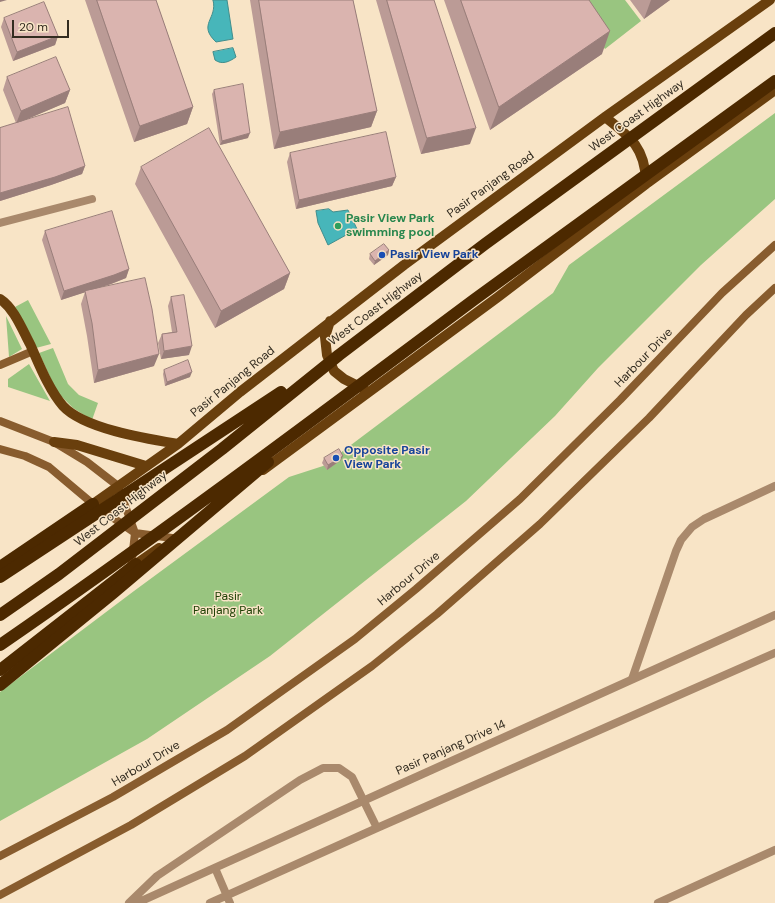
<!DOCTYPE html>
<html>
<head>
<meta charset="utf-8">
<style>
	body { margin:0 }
	#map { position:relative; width:775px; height:903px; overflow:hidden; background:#f8e4c6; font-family:"DM Sans",sans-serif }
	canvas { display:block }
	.scale { position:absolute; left:12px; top:20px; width:57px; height:18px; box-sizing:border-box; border:2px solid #332c20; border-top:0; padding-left:5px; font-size:12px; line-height:14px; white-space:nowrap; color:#332c20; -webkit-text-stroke:3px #f8e4c6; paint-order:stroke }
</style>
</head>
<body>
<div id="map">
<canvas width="775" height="903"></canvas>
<div class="scale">20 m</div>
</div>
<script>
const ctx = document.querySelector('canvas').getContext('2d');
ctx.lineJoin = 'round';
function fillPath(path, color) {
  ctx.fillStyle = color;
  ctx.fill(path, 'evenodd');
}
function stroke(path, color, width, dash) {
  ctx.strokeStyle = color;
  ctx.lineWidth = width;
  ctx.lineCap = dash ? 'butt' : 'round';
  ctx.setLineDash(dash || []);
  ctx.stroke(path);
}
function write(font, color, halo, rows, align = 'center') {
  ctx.font = font + ' "DM Sans",sans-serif';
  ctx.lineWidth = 3;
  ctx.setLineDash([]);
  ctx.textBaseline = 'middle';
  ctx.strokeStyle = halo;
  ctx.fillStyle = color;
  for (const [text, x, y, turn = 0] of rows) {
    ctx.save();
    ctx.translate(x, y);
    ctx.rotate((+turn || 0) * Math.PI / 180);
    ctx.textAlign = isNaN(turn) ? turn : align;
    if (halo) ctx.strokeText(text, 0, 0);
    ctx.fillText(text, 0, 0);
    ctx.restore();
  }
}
fillPath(new Path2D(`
	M566,0H625L641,21L605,49Z
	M775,113V199L701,265L598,368L555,416L466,501L270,656L147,739L0,821V692L134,591L289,477L323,466L553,293L569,265Z
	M28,300L51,344L36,348L15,307Z
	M6,316L22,349L9,357Z
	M53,348L68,384L79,395L98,403L92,420L73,408L57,392L39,353Z
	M29,364L50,401L8,387V379Z`), '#99c580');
const water = new Path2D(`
	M213,0H227L233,39L216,42C197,24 218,19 213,0Z
	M233,48L236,57C229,62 222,65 215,60L213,52Z
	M329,209L333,212L348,210L357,229L328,245L318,223L316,211Z`);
fillPath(water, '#47b6ba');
stroke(water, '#418d8c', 1);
stroke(new Path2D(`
	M632,679L676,551L681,540L692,527L704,519L775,486
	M658,903L775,850`), '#a9896c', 8);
stroke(new Path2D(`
	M0,223L92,199
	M215,868L230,903
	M129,903L157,876L300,780L323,768H339L352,777L377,828
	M137,903L775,615
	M210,903L377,828L775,653`), '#a9896c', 8);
stroke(new Path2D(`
	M0,365L33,351
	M0,421L54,442L87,462L118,486L135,533L131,568
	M0,449L25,456L49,467L93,504L135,533L172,538
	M0,856L113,797L227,730L355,639L416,589L520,499L620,400L722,293L775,245
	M0,895L131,825L245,756L372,666L437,614L540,524L649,418L746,315L775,288`), '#885c2e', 8);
stroke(new Path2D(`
	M605,117C629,136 645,147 646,181
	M0,299C14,308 22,329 30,344C39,364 49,390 63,406C84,429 148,439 178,444
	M330,321L325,337L327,355L334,371L344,379L364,389
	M54,442L77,445L146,466
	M263,470L498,297L646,184L775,90
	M93,504L178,444L240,392L404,265L605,117L770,0
	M136,564L159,548`), '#693f0d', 10);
stroke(new Path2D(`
	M0,567L93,504
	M0,670L136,564`), '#4c2900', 12);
stroke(new Path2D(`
	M0,577L281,392
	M0,615L59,574L222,449L339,355L485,244L775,33
	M0,645C161,534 318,416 475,299C575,226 675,154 775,81
	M0,685L113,593L268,462`), '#4c2900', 12);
fillPath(new Path2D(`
	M85,0H156L193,107L187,124L134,142Z
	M250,0H353L377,111L371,127L274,149Z
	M376,0H434L470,144L421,154Z
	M444,0H589L602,54L490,130Z
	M630,0H670L644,19Z
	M4,18L58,36L55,45L13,61L1,27Z
	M7,77L70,90L65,103L22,121L85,166L82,174L51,185L0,201V128L16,123L3,90Z
	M214,90L248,138L220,145L212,94Z
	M290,153L396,177L392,186L296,209L287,162Z
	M141,167L290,273L284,289L215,328L135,184Z
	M45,231L129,269L126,278L111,284L95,289L154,366L94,383L87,336L81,304L85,292L61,300L42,240Z
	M389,250L388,255L374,265L369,259L370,254Z
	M171,297L189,355L161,359L158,343L162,334L172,332L168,306Z
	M164,370L190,377L165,386L163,374Z
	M324,458L341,460L327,470L322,463Z`), '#bb9b96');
fillPath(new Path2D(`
	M0,0H7L0,2Z
	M651,0H670L644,19Z
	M610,31L602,54L490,130L499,107Z
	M58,36L55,45L13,61L17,52Z
	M70,90L65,103L16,124L21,111Z
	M193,107L187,124L134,142L140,126Z
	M377,111L371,127L274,149L280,132Z
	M476,128L470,144L421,154L427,138Z
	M250,133L248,138L220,145L222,141Z
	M85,166L82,174L51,185L0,201V193Z
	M396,177L392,186L296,209L299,200Z
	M389,250L388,255L374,265L375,261Z
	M129,269L126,278L111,284L61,300L64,291Z
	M290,273L284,289L215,328L221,311Z
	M192,346L189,355L161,359L164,351Z
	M159,354L154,366L94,383L98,370Z
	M192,372L190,377L165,386L167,382Z
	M343,456L341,460L327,470L328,465Z`), '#997e7a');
const building = new Path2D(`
	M97,0H156L193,107L140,126Z
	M259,0H353L377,111L280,132Z
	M387,0H434L476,128L427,138Z
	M461,0H589L610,31L499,107Z
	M44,2L58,36L17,52L4,18Z
	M56,57L70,90L21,111L7,77Z
	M243,84L250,133L222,141L214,90Z
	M68,107L85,166L55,177L0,193V128Z
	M209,128L290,273L221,311L141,167Z
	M386,132L396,177L299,200L290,153Z
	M112,211L129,269L114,275L64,291L45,231Z
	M384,244L389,250L375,261L370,254Z
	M145,278L152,309L159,354L98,370L92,323L85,291Z
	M184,295L192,346L164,351L162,334L177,332L171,297Z
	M188,360L192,372L167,382L164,370Z
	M339,449L343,456L328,465L324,458Z`);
fillPath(building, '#dab4af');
stroke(building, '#997e7a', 1);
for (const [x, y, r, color] of [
	[338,226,4,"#2e9e5b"],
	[382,255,4,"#1a4fb4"],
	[336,458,4,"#1a4fb4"]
]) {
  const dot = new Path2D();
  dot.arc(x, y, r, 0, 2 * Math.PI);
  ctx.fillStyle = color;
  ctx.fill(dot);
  stroke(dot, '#f8e4c6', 1.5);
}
write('12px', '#332c20', '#f8e4c6', [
	["West Coast Highway",637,116,-36],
	["Pasir Panjang Road",491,185,-36],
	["West Coast Highway",376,309,-37],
	["Harbour Drive",644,358,-46],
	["Pasir Panjang Road",233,382,-39],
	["West Coast Highway",121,509,-38],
	["Harbour Drive",409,579,-40],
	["Pasir Panjang Drive 14",451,748,-24],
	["Harbour Drive",146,764,-31]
]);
write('bold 12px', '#27864d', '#f8e4c6', [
	["Pasir View Park",346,219],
	["swimming pool",346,233]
], 'left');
write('bold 12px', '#164399', '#f8e4c6', [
	["Pasir View Park",390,255],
	["Opposite Pasir",344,451],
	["View Park",344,465]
], 'left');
write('12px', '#1f4005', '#f8e4c6', [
	["Pasir",228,597],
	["Panjang Park",228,611]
]);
</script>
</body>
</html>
